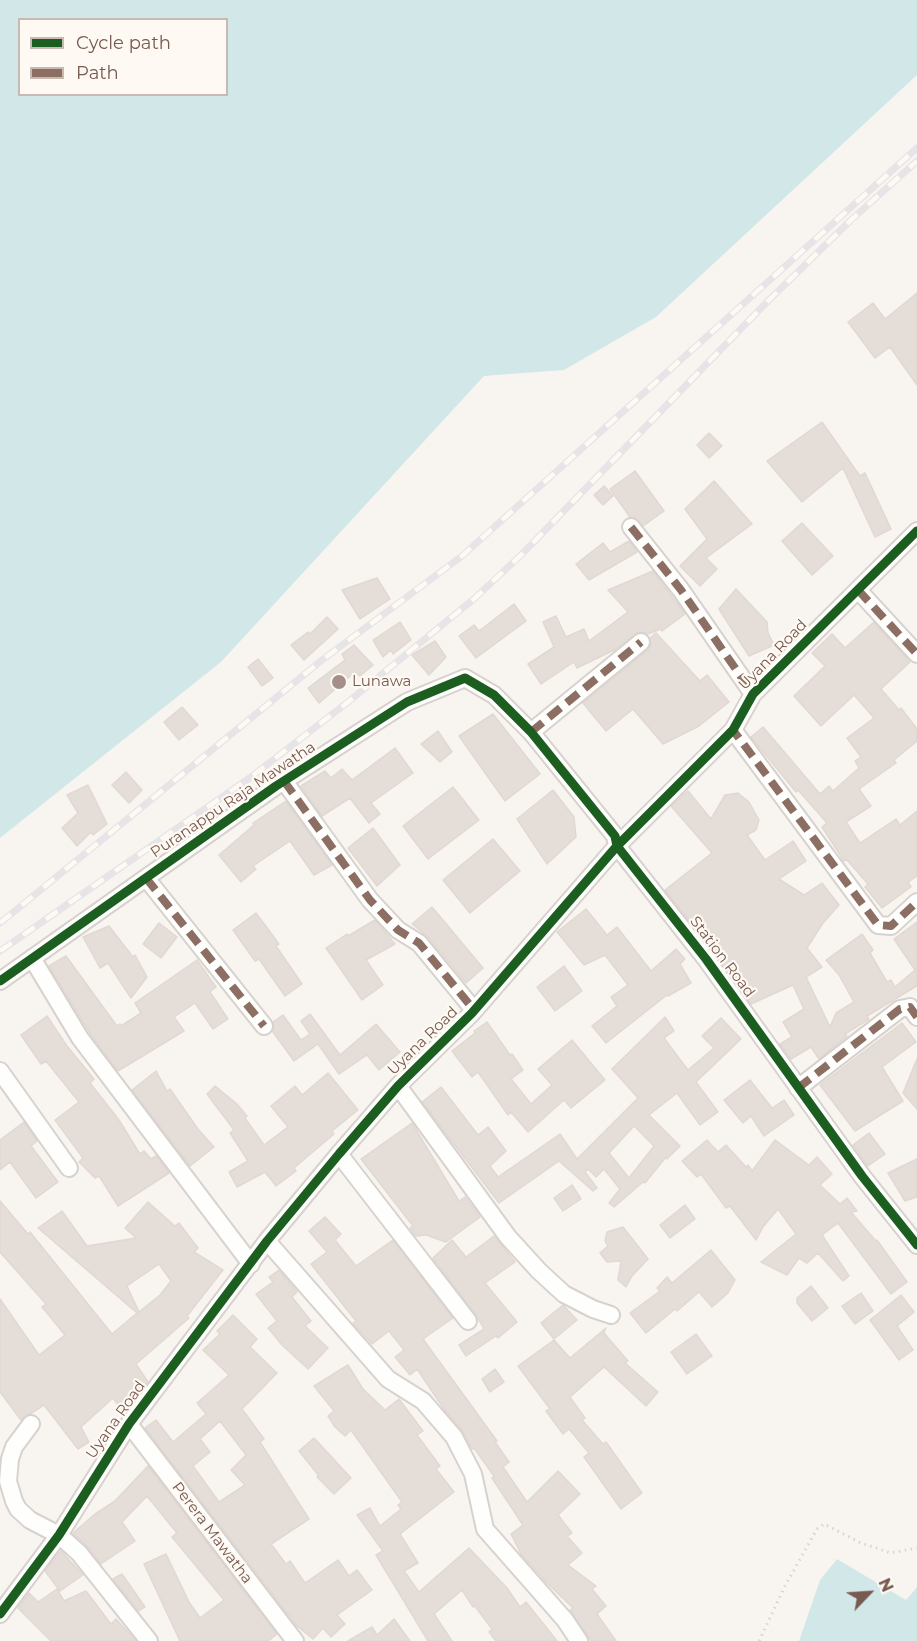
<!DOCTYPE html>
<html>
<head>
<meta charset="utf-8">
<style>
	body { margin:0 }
	#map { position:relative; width:917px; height:1641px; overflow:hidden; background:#f8f5f0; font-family:Montserrat,sans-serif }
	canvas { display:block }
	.legend { position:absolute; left:18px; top:18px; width:210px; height:78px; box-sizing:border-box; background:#fef9f3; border:2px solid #c8b9b2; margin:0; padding:8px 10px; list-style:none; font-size:18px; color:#775a50 }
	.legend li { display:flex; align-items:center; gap:12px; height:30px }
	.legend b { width:30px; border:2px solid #c8b9b2 }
	.north { position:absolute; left:839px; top:1563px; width:60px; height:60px; -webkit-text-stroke:4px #fef9f3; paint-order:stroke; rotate:65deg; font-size:16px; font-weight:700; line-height:24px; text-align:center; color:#775a50 }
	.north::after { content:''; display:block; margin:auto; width:21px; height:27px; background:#775a50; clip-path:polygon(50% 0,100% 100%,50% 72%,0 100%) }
</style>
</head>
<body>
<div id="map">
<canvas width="917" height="1641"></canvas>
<ul class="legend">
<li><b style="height:8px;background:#1b5e20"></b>Cycle path</li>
<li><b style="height:8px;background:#8d6e63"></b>Path</li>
</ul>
<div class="north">N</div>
</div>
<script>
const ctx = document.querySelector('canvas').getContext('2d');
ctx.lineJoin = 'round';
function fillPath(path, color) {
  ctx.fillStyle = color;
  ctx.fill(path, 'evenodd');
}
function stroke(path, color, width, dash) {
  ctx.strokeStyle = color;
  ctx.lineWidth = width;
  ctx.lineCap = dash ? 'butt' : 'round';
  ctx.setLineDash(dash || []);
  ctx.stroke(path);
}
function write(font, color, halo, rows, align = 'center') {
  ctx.font = font + ' Montserrat,sans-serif';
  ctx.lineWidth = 4.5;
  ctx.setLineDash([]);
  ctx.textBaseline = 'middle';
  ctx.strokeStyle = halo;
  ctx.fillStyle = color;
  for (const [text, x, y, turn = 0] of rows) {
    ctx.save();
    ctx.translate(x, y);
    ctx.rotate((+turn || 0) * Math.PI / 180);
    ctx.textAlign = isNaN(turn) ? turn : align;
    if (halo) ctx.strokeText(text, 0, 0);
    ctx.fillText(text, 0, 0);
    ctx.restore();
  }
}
fillPath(new Path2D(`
	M0,0H917V75L656,317L564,370L484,376L221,662L0,838ZM20,20H226V94H20Z
	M837,1559L906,1600L917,1587V1641H799L820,1580Z`), '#d2e8e8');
const building = new Path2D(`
	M917,293V385L890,347L875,358L848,322L873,303L885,319Z
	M822,422L860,476L865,473L891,529L875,537L843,468L802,502L767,461Z
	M709,433L722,446L709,458L697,445Z
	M635,471L664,511L643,526L635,518L630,517L610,489Z
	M714,481L752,524L706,558L717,569L700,586L680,566L707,539L685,509Z
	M604,486L613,496L603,505L594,495Z
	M802,523L833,556L812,575L782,541Z
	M629,541L637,552L589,580L576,564L603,543L610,552Z
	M653,571L685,614L662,631L661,629L648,634L639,632L614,650L577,668L574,662L541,684L528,664L554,647L543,622L556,616L566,637L584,629L589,641L628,612L608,590Z
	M377,578L390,599L360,619L342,590Z
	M736,589L767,622L768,633L774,645L749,656L719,609Z
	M514,604L526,621L476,658L459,636L474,625L479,631Z
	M327,617L338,629L304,660L291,645L308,632L310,634Z
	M400,622L411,640L393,654L391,650L383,657L373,640Z
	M874,622L910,662L881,689L899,710L901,708L917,729V741L894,760L896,763L859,789L871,806L846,822L860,843L896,819L900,825L917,811V876L908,882L911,887L882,908L865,887L868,884L847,860L844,861L822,827L827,823L798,790L796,792L751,737L763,727L820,794L829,786L833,791L859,768L855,761L861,757L847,738L874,718L854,695L821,726L794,696L825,666L812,653L832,634L845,648Z
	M656,633L700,681L707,675L729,702L699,726L663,744L633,709L606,731L583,703L648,650L651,645L650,638Z
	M435,641L446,657L429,675L412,655Z
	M354,645L373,665L360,676L355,672L319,703L308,688L345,660L342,654Z
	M258,659L273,678L262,686L248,667Z
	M182,707L198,725L179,740L164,722Z
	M493,714L540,774L505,801L459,736Z
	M438,731L452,752L440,762L421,744Z
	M395,748L413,773L371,803L380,814L369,823L350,798L322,816L301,786L325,771L331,778L342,769L352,780Z
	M126,772L142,790L129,803L112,785Z
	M88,785L107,824L93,835L91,832L77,846L62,828L78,813L67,795Z
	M453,787L479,820L428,859L403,826Z
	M553,790L574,817L576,837L547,864L517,819Z
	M688,791L711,819L725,795L738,793L749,802L759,820L756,830L747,835L765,860L793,841L806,861L779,879L804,895L822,883L839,905L823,923L807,948L822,967L806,977L830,1027L836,1013L854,1002L839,975L826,960L862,934L873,950L870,953L887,982L891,980L895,987L915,970L894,939L917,922V986L867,1016L869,1019L845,1034L847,1036L819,1059L811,1047L791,1059L780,1044L792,1037L783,1022L804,1009L793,985L751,1004L714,952L665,890L712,853L671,806Z
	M286,801L332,865L314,875L290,841L253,866L256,869L241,882L219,855L254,825L253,823Z
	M373,828L400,865L377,886L348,848Z
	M493,839L520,871L470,913L443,880Z
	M432,907L483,968L466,983L427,936L412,924Z
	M586,909L607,935L617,927L651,971L676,949L685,959L680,964L691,983L668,996L667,995L606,1043L592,1026L617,1006L611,997L628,985L605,955L584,965L557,932Z
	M256,913L279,944L276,946L302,984L285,996L259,959L255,961L233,930Z
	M375,920L395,944L366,960L383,985L362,1000L326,948L347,934L348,936Z
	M159,923L177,937L161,958L143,944Z
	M109,926L133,957L135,955L147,977L131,998L108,963L100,968L83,937Z
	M66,956L117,1026L120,1024L121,1026L141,1013L135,1003L197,960L216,987L210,992L228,1019L213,1029L195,1003L174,1017L184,1031L118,1071L91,1035L49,966Z
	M564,966L582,991L555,1011L537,987Z
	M310,1014L340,1055L376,1024L400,1052L379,1070L367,1055L339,1074L318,1044L294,1061L273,1032V1022L283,1015L301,1040L310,1034L301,1021Z
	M47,1016L67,1046L94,1079L90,1083L119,1120L140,1154L144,1151L151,1159L156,1156L169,1173L118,1206L99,1176L95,1178L79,1162L83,1158L55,1120L79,1102L46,1061L41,1064L21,1035Z
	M665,1017L674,1031L664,1038L688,1070L714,1048L702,1036L721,1018L741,1039L696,1082L718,1112L700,1125L677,1093L649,1115L680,1146L667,1159L666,1157L645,1183L643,1182L614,1207L609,1203L620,1189L604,1169L596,1177L588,1169L585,1172L597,1188L593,1191L559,1161L499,1203L422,1102L441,1087L478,1135L488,1127L506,1151L490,1166L498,1177L560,1134L577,1159L638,1098L612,1069ZM634,1126L654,1146L629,1178L609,1153Z
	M487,1022L510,1055L512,1054L523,1070L511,1079L531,1104L552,1085L538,1069L572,1040L605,1080L571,1108L564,1100L528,1132L511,1112L508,1115L478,1072L472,1077L452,1051L475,1033L474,1031Z
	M902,1023L916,1042L882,1067L903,1101L855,1131L820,1085Z
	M917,1059V1109L903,1093Z
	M156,1071L167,1091L170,1089L198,1129L214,1147L190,1166L132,1090Z
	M328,1073L358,1110L332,1131L334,1134L294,1168L296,1171L276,1186L265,1172L237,1187L229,1172L248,1161L230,1133L234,1130L207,1094L215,1086L237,1104L247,1116L245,1118L264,1145L288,1127L271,1106L295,1086L302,1095Z
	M750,1080L772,1108L784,1100L794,1115L764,1136L751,1116L743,1123L724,1100Z
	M24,1122L37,1141L31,1146L58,1182L36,1198L10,1162L0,1170V1140Z
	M412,1123L459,1201L465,1197L480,1217L446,1242L426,1235L416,1236L410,1228L413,1226L361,1159Z
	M869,1133L885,1154L868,1166L853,1145Z
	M707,1140L718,1152L726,1145L746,1167L748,1165L752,1171L775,1140L809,1165L817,1157L832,1174L820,1185L840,1204L847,1198L857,1211L851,1212L876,1241L877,1240L907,1282L891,1294L838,1223L822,1235L849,1276L843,1281L818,1253L807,1263L799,1258L787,1275L761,1262L796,1234L778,1209L763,1227L756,1240L730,1206L726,1208L701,1174L697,1177L682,1161Z
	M917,1159V1197L905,1201L888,1173Z
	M572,1185L581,1199L563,1211L554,1198Z
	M0,1201L28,1234L30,1232L112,1334L137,1313L38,1228L62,1211L87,1246L136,1238L125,1228L148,1202L175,1226L179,1223L198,1248L194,1252L223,1270L187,1316L189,1318L136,1364L148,1382L145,1386L118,1405L113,1398L81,1427L89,1442L78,1449L44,1405L21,1420L0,1392V1299L39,1355L65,1335L42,1307L46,1304L0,1252ZM159,1264L171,1281L160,1295L139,1312L127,1286Z
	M685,1205L695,1219L670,1238L660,1225Z
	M325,1217L341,1234L335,1240L356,1266L393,1240L453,1318L423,1339L497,1441L495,1442L509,1462L503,1467L527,1502L558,1471L580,1494L558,1515L572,1533L567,1536L582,1553L568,1565L596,1586L592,1589L606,1606L597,1614L616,1641H591L570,1610L573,1608L547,1583L521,1554L511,1534L523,1525L492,1478L494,1476L474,1448L472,1449L462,1430L446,1412L417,1369L410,1375L395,1357L404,1350L389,1331L372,1344L353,1323L356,1321L311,1264L327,1252L309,1231Z
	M623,1227L648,1259L632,1276L626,1287L618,1280L621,1261L607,1262L600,1253L608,1246L605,1241L607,1232Z
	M494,1236L515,1262L485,1283L517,1322L498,1338L496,1336L466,1356L459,1345L484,1329L476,1315L433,1258L452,1240L466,1257Z
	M711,1250L735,1280L728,1293L712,1307L699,1292L677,1311L675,1309L646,1333L630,1313L660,1291L657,1288L667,1277L672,1283Z
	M279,1270L297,1292L292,1297L311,1321L305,1326L328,1348L308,1369L282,1345L268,1328L277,1321L256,1294L273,1282L269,1277Z
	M811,1286L828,1308L812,1321L797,1303V1298Z
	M861,1293L873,1311L855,1324L842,1306Z
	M901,1295L914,1312L897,1326L913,1350L899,1360L870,1320Z
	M563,1305L577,1320L554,1339L541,1323Z
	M233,1315L257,1339L250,1347L277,1373L242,1409L264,1439L260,1442L309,1519L271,1544L286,1564L290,1561L305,1583L338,1560L349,1576L357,1570L372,1590L337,1615L345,1624L331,1637L323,1628L313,1639L297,1626L145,1428L156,1420L173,1442L206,1414L197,1403L229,1375L203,1350L220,1334L217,1331ZM220,1421L246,1455L231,1470L245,1485L219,1502L193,1466L210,1452L200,1439Z
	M606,1328L603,1334L604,1333L628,1361L625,1363L658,1392L646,1406L604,1367L570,1397L585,1418L582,1420L603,1444L606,1442L642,1493L621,1509L584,1457L589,1453L569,1429L563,1434L546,1411L550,1409L518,1366L554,1340L570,1358Z
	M696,1334L712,1356L687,1374L671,1352Z
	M348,1365L363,1389L385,1410L399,1399L423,1431L417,1435L440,1466L436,1469L454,1492L400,1534L418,1563L404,1571L419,1592L469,1548L507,1588L520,1607L526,1602L557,1641H496L489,1632L492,1629L474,1605L473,1607L462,1590L434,1614L452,1641H428L376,1555L383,1551L357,1515L370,1508L380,1526L401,1509L398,1505L402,1502L351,1430L345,1436L335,1427L328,1416L334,1411L314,1386Z
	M495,1369L504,1382L490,1392L482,1379Z
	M314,1438L351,1478L334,1494L317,1477L319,1476L299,1451Z
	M148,1466L277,1634L268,1641H180L144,1564L166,1554L189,1602L200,1618L224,1600L172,1537L177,1533L147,1496L122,1522L135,1541L101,1564L87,1546L73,1533L95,1514L115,1501Z
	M61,1551L83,1575L60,1591L45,1571Z
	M122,1574L145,1607L139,1611L113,1579Z
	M57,1589L64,1601L86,1591L111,1624L116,1619L136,1641H51L18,1608L29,1593L38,1602Z
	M394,1619L410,1641H348L372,1627L377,1635Z`);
fillPath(building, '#e5ddd8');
stroke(building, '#e1d8d2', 1.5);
const minor = new Path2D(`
	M631,527L681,590L753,694
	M858,590L917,654
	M733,730L878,925L891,926L917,902
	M531,732L641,642
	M284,781L370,900L398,930L419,943L474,1010L472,1013
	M146,878L264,1026
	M32,958L80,1038L251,1264
	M0,981L276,786L407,702L465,678L494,695L531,732L615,836L617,846L706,959L862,1176L917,1245
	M0,1071L69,1168
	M398,1086L508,1237L539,1271L564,1294L593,1309L611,1315
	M798,1088L900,1009L910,1007L917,1017
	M339,1154L468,1321
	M267,1241L388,1379L423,1401L454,1437L473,1474L485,1529L565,1620L579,1641
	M31,1424L14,1447L10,1459L8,1481L14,1501L18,1509L30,1520L59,1535L79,1553L149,1641
	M129,1424L295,1641
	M0,1614L59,1535L129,1424L267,1241L339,1154L398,1086L472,1013L617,846L733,730L753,694L917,531`);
stroke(minor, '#d8d2ce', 20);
stroke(new Path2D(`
	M759,1641L785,1586L817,1529L824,1524L861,1543L891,1553L917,1548`), '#dad4d0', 3, [1.5, 4.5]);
stroke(minor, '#fefefd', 16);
const rail = new Path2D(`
	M0,923L322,660L462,556L917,148
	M0,951L251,777L348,702L475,598L521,555L767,302L851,220L917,161`);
stroke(rail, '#e6e4e7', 7);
stroke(rail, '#fef9f3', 4.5, [14]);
stroke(new Path2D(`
	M631,527L681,590L753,694
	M858,590L917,654
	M531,732L641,642
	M729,733L733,730L878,925L891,926L917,902
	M284,781L370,900L398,930L419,943L474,1010L472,1013
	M146,878L264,1026
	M798,1088L900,1009L910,1007L917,1017`), '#8d6e63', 8, [15, 8]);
stroke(new Path2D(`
	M0,981L276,786L407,702L465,678L494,695L531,732L615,836L617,846L706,959L862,1176L917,1245
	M0,1614L59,1535L129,1424L267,1241L339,1154L398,1086L472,1013L617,846L733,730L753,694L917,531`), '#1b5e20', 9);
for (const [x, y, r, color] of [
	[339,682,8,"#a49088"]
]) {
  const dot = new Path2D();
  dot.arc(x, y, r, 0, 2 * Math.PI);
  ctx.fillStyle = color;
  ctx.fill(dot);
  stroke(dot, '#fef9f3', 2);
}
write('15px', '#775a50', '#fef9f3', [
	["Uyana Road",773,655,-46],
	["Puranappu Raja Mawatha",233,800,-34],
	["Station Road",722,957,53],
	["Uyana Road",423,1041,-44],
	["Uyana Road",116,1420,-55],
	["Perera Mawatha",212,1533,53]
]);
write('15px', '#775a50', '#fef9f3', [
	["Lunawa",352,682]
], 'left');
</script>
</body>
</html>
